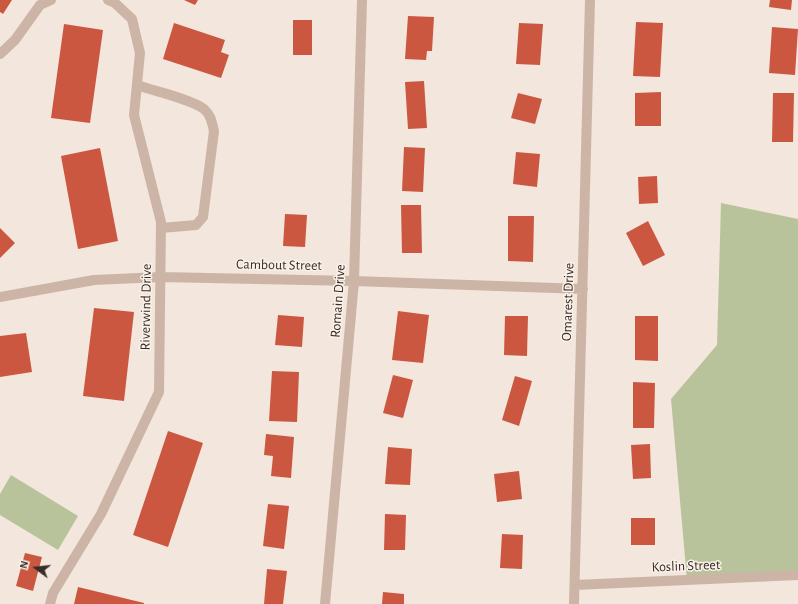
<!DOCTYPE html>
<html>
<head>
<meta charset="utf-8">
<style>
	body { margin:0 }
	#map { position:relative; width:798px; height:604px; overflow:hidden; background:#f3e6dc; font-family:"Alegreya Sans",sans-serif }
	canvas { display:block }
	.north { position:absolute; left:16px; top:548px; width:40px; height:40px; -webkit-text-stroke:3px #faf1e8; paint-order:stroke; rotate:285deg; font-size:11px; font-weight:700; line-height:16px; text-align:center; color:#382c28 }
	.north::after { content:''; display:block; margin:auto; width:14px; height:18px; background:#382c28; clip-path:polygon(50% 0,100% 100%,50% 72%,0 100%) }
</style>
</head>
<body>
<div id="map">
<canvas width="798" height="604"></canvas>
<div class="north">N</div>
</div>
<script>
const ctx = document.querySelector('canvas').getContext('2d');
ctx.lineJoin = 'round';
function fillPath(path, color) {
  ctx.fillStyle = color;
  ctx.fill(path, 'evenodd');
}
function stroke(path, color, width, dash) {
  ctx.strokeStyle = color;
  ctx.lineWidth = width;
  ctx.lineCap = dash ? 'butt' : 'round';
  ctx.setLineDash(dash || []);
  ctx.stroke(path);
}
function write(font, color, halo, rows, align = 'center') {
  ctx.font = font + ' "Alegreya Sans",sans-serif';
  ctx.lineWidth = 3;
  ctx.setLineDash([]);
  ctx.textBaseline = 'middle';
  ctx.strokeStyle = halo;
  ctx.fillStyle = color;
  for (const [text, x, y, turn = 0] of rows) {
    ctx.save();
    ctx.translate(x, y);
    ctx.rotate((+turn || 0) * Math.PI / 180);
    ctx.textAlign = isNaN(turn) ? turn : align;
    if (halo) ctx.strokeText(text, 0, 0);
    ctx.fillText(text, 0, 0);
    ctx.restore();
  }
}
fillPath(new Path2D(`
	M721,203L798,219V575L687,580L671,399L717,345Z
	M11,475L78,516L58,550L0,515V494Z`), '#b9c39b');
fillPath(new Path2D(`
	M0,0H12L3,14L0,12Z
	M184,0H198L195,5Z
	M770,0H792L791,10L769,7Z
	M408,16L434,17L432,51H427L426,60L405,59Z
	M293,20H312V55H293Z
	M636,22L663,23L660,77L633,76Z
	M174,23L225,40L221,52L229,55L221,78L163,59Z
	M519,23L543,24L540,65L516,64Z
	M64,24L103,30L90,123L51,118Z
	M772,27L798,29L795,75L769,73Z
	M424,81L427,128L408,129L405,82Z
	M661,92V126H635V93Z
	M518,93L542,99L535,124L511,118Z
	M773,93H794L793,142H772Z
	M404,147L425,148L423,192L402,191Z
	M100,148L118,241L78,249L61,156Z
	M516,152L540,154L537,187L513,184Z
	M657,176L658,203L639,204L638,177Z
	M401,205H421L422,253H402Z
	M285,214L307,215L305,247L283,246Z
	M508,216H534L533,262L508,261Z
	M648,221L665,255L643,266L626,233Z
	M0,228L15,243L0,258Z
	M94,308L134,312L124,401L83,396Z
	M398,311L429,315L423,363L392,360Z
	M278,315L304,317L302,347L275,345Z
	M505,316H528L527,356L504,355Z
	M635,316H658V361L635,360Z
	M26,333L32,372L0,377V336Z
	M272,371L299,372L297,422L269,421Z
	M393,375L413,380L403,418L383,413Z
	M515,376L532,381L519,426L502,420Z
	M633,382L655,383L654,428H633Z
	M168,431L203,443L168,547L133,535Z
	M266,434L294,437L291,478L271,476L273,456L264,455Z
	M650,444L651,478L633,479L631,445Z
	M388,447L412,449L410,485L385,484Z
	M519,471L522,499L497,502L494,474Z
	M268,504L289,506L284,549L263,546Z
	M385,514L406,515L405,550H384Z
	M631,518H655V545H631Z
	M502,534L523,535L522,569L500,568Z
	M25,553L42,557L33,591L16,586Z
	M267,569L287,571L283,604H264Z
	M78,587L144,603V604H74Z
	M383,592L404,594V604H382Z`), '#cc5741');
stroke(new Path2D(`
	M0,54L15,40L40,5L51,0
	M137,85C154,91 191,99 204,109C211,115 212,123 214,131L203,217L196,225L161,228
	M0,297L94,280L160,277L354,281L583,289
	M575,585L798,575
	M50,604L53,593L101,514L159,392L161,222L134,115L140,53L132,19L115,3L108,0
	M325,604L354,281L362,0
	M574,604L590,0`), '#ccb5a7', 10);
write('14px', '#382c28', '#faf1e8', [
	["Cambout Street",279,265,1],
	["Romain Drive",338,301,-86],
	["Omarest Drive",568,302,-88],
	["Riverwind Drive",146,307,-89],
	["Koslin Street",686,566,-2]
]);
</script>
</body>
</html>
